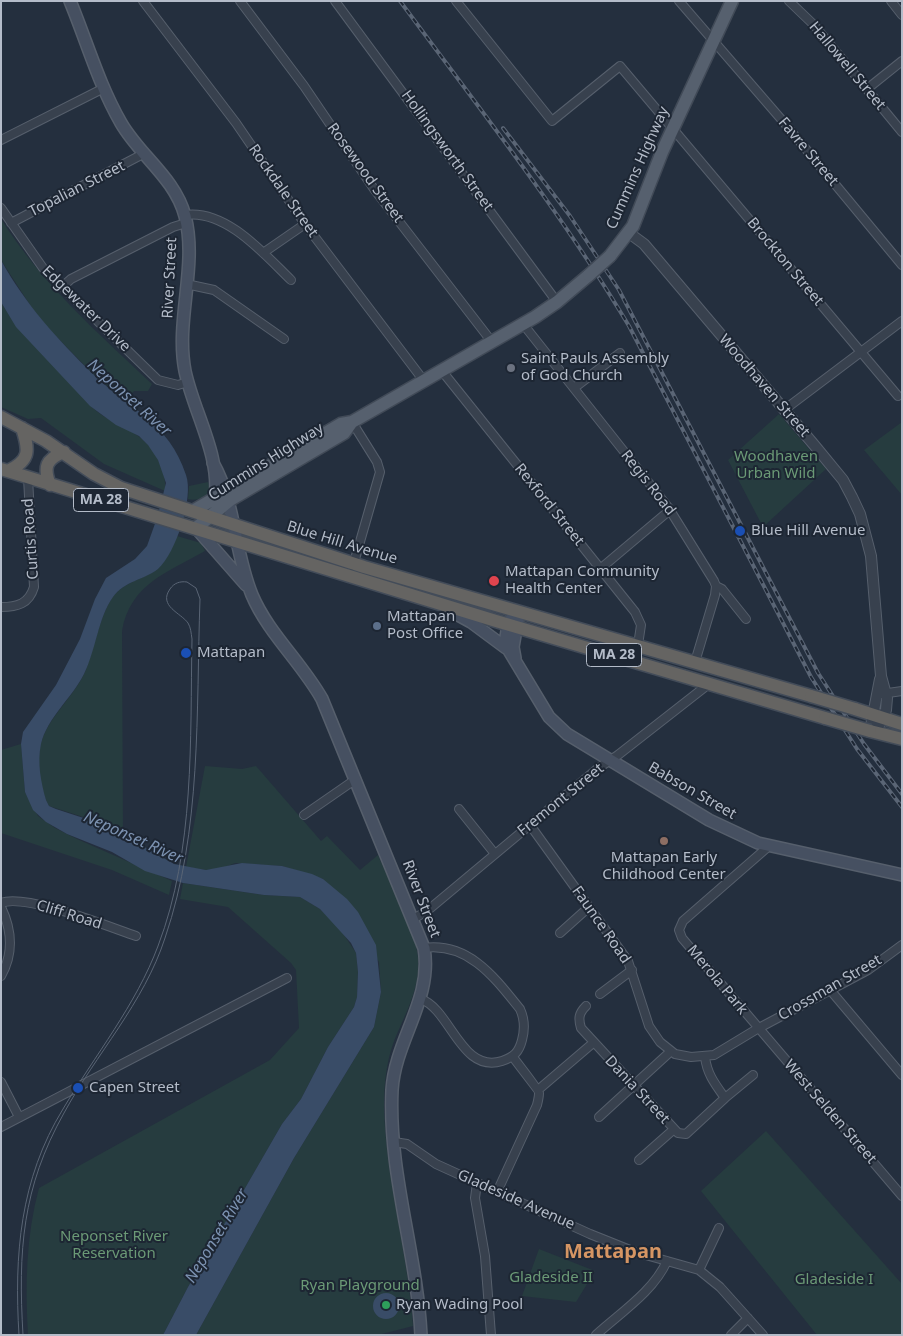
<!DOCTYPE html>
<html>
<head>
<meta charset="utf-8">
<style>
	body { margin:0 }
	#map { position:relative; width:903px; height:1336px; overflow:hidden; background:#242f3e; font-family:"Noto Sans",sans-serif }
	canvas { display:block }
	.frame { position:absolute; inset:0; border:2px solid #b4bcc9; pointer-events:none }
</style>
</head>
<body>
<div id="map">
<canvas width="903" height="1336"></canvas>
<div class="frame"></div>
</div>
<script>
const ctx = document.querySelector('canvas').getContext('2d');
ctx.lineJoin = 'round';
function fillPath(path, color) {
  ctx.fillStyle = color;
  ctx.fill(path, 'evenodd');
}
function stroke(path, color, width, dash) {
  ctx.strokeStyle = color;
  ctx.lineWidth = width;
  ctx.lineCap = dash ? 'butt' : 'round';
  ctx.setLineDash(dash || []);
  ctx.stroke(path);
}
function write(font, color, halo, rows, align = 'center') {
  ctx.font = font + ' "Noto Sans",sans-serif';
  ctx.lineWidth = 4;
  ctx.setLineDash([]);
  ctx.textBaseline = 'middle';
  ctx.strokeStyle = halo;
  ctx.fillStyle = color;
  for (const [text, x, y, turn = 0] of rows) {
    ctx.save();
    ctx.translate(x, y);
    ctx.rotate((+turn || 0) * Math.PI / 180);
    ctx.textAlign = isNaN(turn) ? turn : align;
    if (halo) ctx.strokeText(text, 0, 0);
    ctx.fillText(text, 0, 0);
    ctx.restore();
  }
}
fillPath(new Path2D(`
	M1,219C42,284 96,331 152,384L148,391H134L125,401L94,375L46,326L32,308L1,260Z
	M1,302C19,332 44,354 68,379C76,388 82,397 90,405C104,420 122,424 138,436C155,447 167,471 165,491L104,464L41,418L28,419L1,407Z
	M779,414L826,469L763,527L728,460Z
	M902,422V495L864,450Z
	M208,482C213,495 200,502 188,499L189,486Z
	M177,536L201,543L205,551C168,572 130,584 122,631L123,834L102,823L49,806C40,790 36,761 41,743C49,716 74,697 85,672C93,652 102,608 115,594C126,582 142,579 155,571C166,563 171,548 177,536Z
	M21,744L25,792L38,816L55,828L77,839L172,881L169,895L112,870L1,833V750Z
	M205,766L242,769L256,766L321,841L327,836L360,870L378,855C390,883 415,928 418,957C421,989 404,1015 393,1044C386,1064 384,1086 384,1108C386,1181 408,1253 413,1326L378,1335H196L294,1158L374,1027L381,992L379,962L323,879L282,866L235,863L220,869L206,870L186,867Z
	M183,883L264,895L300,897L320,909L340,929L356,953L358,972L357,997L354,1007L328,1047L301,1099L282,1124L188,1287L163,1335H28C25,1285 26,1236 39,1188L270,1060L299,1028L296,970L291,963L228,907L180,899Z
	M766,1131L902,1284V1335H817L701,1191Z
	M539,1249L595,1271L576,1302L522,1296Z`), '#263c3f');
fillPath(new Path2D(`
	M1,260C25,304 58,340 93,374C129,409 169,422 186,475C194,497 176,553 158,569C144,580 124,581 113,597C98,618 96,650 84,674C72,698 47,718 41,744C37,762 41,783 46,800L49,806L56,809L108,826L174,864L206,870L242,863L282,866L312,874L323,879L347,899L358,912L376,945L381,992L374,1027L294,1158L196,1335H163L188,1287L282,1124L301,1099L328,1047L354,1007L357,997L358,972L356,953L351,943L320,909L300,897L264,895L183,883L145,871L112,852L67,834L46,822L33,810L25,792L21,744L23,732L56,685L80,639L95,599L106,578L135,559L147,546L157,518L166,483L158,460L148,445L139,436L116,425L90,406L16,327L1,302Z
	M373 1306a13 13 0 1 1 26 0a13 13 0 1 1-26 0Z`), '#394c67');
const minor = new Path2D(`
	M143,1L236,123L305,224L424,381
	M240,1L304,86L374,189L492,342
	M335,1L557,302
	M456,1L552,121L620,66L898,396
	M679,1L781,119L902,265
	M789,1L814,25L902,132
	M891,1L902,15
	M867,89L902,61
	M1,140L104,88
	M1,208L43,268L158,380L178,385L188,382
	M185,215C226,209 264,254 291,280
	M11,223L143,154
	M263,253L305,224
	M186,284L214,290L284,339
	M62,287L71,279L173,227L186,223
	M523,324L668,507L714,581L716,586L715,595L695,662
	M442,371L635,612L641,625L638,645
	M574,388L620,353
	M784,410L902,321
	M352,422L377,462L380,472L353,566
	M600,569L670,510
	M716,586L722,589L746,619
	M1,607C17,607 29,604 34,587L28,478
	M881,694L902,691
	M459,809L495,854
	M304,815L356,779
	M530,825L628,961L649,1026L660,1042L675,1054L691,1057L714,1055L757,1029L868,970L902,945
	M769,846L683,921L679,930L682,938L902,1196
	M1,903C25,893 109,927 136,936
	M1,907C12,930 14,953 1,976
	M413,919L427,911L597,769L618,755L710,683
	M560,933L589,907
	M831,991L902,1075
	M600,994L632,970
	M421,999C451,1010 461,1074 502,1061C514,1057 519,1052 522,1040C525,1029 525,1020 520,1009C495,978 469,942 424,948
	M586,1006C579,1013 578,1018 581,1028L678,1133L686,1134L725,1098C715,1084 707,1074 705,1057
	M1,1082L19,1117
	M538,1090L593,1043
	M725,1098L753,1075
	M599,1117L670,1052
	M1,1127L287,978
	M394,1142L407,1144L436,1164L590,1234L635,1252L699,1270L720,1287L763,1335
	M639,1160L673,1130
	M477,1183L475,1198L485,1256L491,1335
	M497,1192L537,1105C538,1101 539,1096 539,1093C539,1090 517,1063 513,1057
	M699,1270L719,1228
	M596,1335C620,1313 653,1292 667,1261
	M731,1335L748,1318`);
const tertiary = new Path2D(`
	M629,233L644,244L815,446L843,480L852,497L860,514L871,556L881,676L887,698L886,710L876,732
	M870,731L880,679`);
const secondary = new Path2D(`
	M70,1C87,42 99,85 121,123C140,156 175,178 185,216C198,266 175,320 185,371C194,413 221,456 215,499
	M213,463C236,504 234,552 252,595C268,633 302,663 322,699L424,948C433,999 395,1040 392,1090C388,1173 417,1253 421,1335
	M196,528L246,585
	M449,610L471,622L506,648
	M517,611L508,624L505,644L549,717L567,734L709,820L758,843L902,875
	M515,658L513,647L518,618`);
const primary = new Path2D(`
	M610,256L633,226L662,152L732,1
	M193,511L341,424L352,422L535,317L557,302L589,275
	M196,528L230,500L344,433L352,422`);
const trunk = new Path2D(`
	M1,417L46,441L94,474L121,488L364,567L811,696
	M1,469L496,621L825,718
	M8,471C31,460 29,450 22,428
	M50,485C43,467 46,459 64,452
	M855,709L902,724
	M870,731L902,739`);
stroke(minor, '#565f6c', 10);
stroke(tertiary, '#565f6c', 12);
stroke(secondary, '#565f6c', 14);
stroke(primary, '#414a57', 15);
stroke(trunk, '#434c59', 15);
stroke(minor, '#38414e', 8);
stroke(tertiary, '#38414e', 10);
stroke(secondary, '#465061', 11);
stroke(primary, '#56606e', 12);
stroke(trunk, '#656462', 12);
stroke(new Path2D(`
	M19,1335C14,1255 20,1179 63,1109C95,1055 136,1005 158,946C195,849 190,740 192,639C191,633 191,628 188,623C181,613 158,606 170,589C174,583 180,581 187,582L196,588L200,599C196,712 202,830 165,938C144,1003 96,1054 64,1113C22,1188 18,1251 23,1335`), '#5a6575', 1);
const rail = new Path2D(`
	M400,1C479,108 561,212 629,326L811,677L857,749L902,807
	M503,128L570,216L619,290L818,673L864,744L902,794`);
stroke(rail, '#5a6575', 4);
stroke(rail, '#1d2633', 2, [5.5]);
const primaryBridge = new Path2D(`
	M589,275L610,256`);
const trunkBridge = new Path2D(`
	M811,696L855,709
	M825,718L870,731`);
stroke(primaryBridge, '#414a57', 15, []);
stroke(trunkBridge, '#434c59', 15, []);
stroke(primaryBridge, '#56606e', 12);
stroke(trunkBridge, '#656462', 12);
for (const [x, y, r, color] of [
	[511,368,5,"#6b7280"],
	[740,531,6,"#1a4fb4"],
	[494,581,6,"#e0444e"],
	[377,626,5,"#5c6f8a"],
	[186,653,6,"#1a4fb4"],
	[664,841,5,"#8d6e63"],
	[78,1088,6,"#1a4fb4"],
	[386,1305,5,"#2e9e5b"]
]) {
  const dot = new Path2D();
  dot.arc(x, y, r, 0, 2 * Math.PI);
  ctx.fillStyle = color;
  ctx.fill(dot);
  stroke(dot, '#1d2633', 2);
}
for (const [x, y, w] of [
	[101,500,55],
	[614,655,55]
]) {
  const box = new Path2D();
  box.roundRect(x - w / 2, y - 11.5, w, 23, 4);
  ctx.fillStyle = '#1d2633';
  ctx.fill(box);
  stroke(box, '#b4bcc9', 1);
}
write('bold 14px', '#b4bcc9', null, [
	["MA 28",101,500],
	["MA 28",614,655]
]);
write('15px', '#b4bcc9', '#1d2633', [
	["Hallowell Street",847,66,50],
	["Hollingsworth Street",447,151,54],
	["Favre Street",808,152,50],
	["Cummins Highway",638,168,-66],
	["Rosewood Street",365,173,54],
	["Topalian Street",77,189,-27],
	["Rockdale Street",283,191,55],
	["Brockton Street",785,262,50],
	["River Street",170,278,-87],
	["Edgewater Drive",86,309,44],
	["Woodhaven Street",764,386,49],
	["Cummins Highway",266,462,-32],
	["Regis Road",648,483,52],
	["Rexford Street",549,505,51],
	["Curtis Road",31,539,-94],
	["Blue Hill Avenue",342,543,17],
	["Babson Street",692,791,30],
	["Fremont Street",561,800,-39],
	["River Street",421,899,69],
	["Cliff Road",69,915,17],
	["Faunce Road",601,925,55],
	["Merola Park",717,980,50],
	["Crossman Street",830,988,-30],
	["Dania Street",637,1090,47],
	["West Selden Street",830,1112,49],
	["Gladeside Avenue",516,1200,24]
]);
write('15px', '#b4bcc9', '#1d2633', [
	["Saint Pauls Assembly",521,359],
	["of God Church",521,376],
	["Blue Hill Avenue",751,531],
	["Mattapan Community",505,572],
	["Health Center",505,589],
	["Mattapan",387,617],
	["Post Office",387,634],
	["Mattapan",197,653],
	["Mattapan Early",664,858,"center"],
	["Childhood Center",664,875,"center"],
	["Capen Street",89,1088],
	["Ryan Wading Pool",396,1305]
], 'left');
write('15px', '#6b9a76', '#1d2633', [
	["Woodhaven",776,457],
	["Urban Wild",776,474],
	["Neponset River",114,1237],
	["Reservation",114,1254],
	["Gladeside II",551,1278],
	["Gladeside I",834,1280],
	["Ryan Playground",360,1286]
]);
write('italic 16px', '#7c92b1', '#1d2633', [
	["Neponset River",129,398,42],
	["Neponset River",133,838,24],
	["Neponset River",217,1236,-59]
]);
write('bold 20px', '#d59563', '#1d2633', [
	["Mattapan",613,1252]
]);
</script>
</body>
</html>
